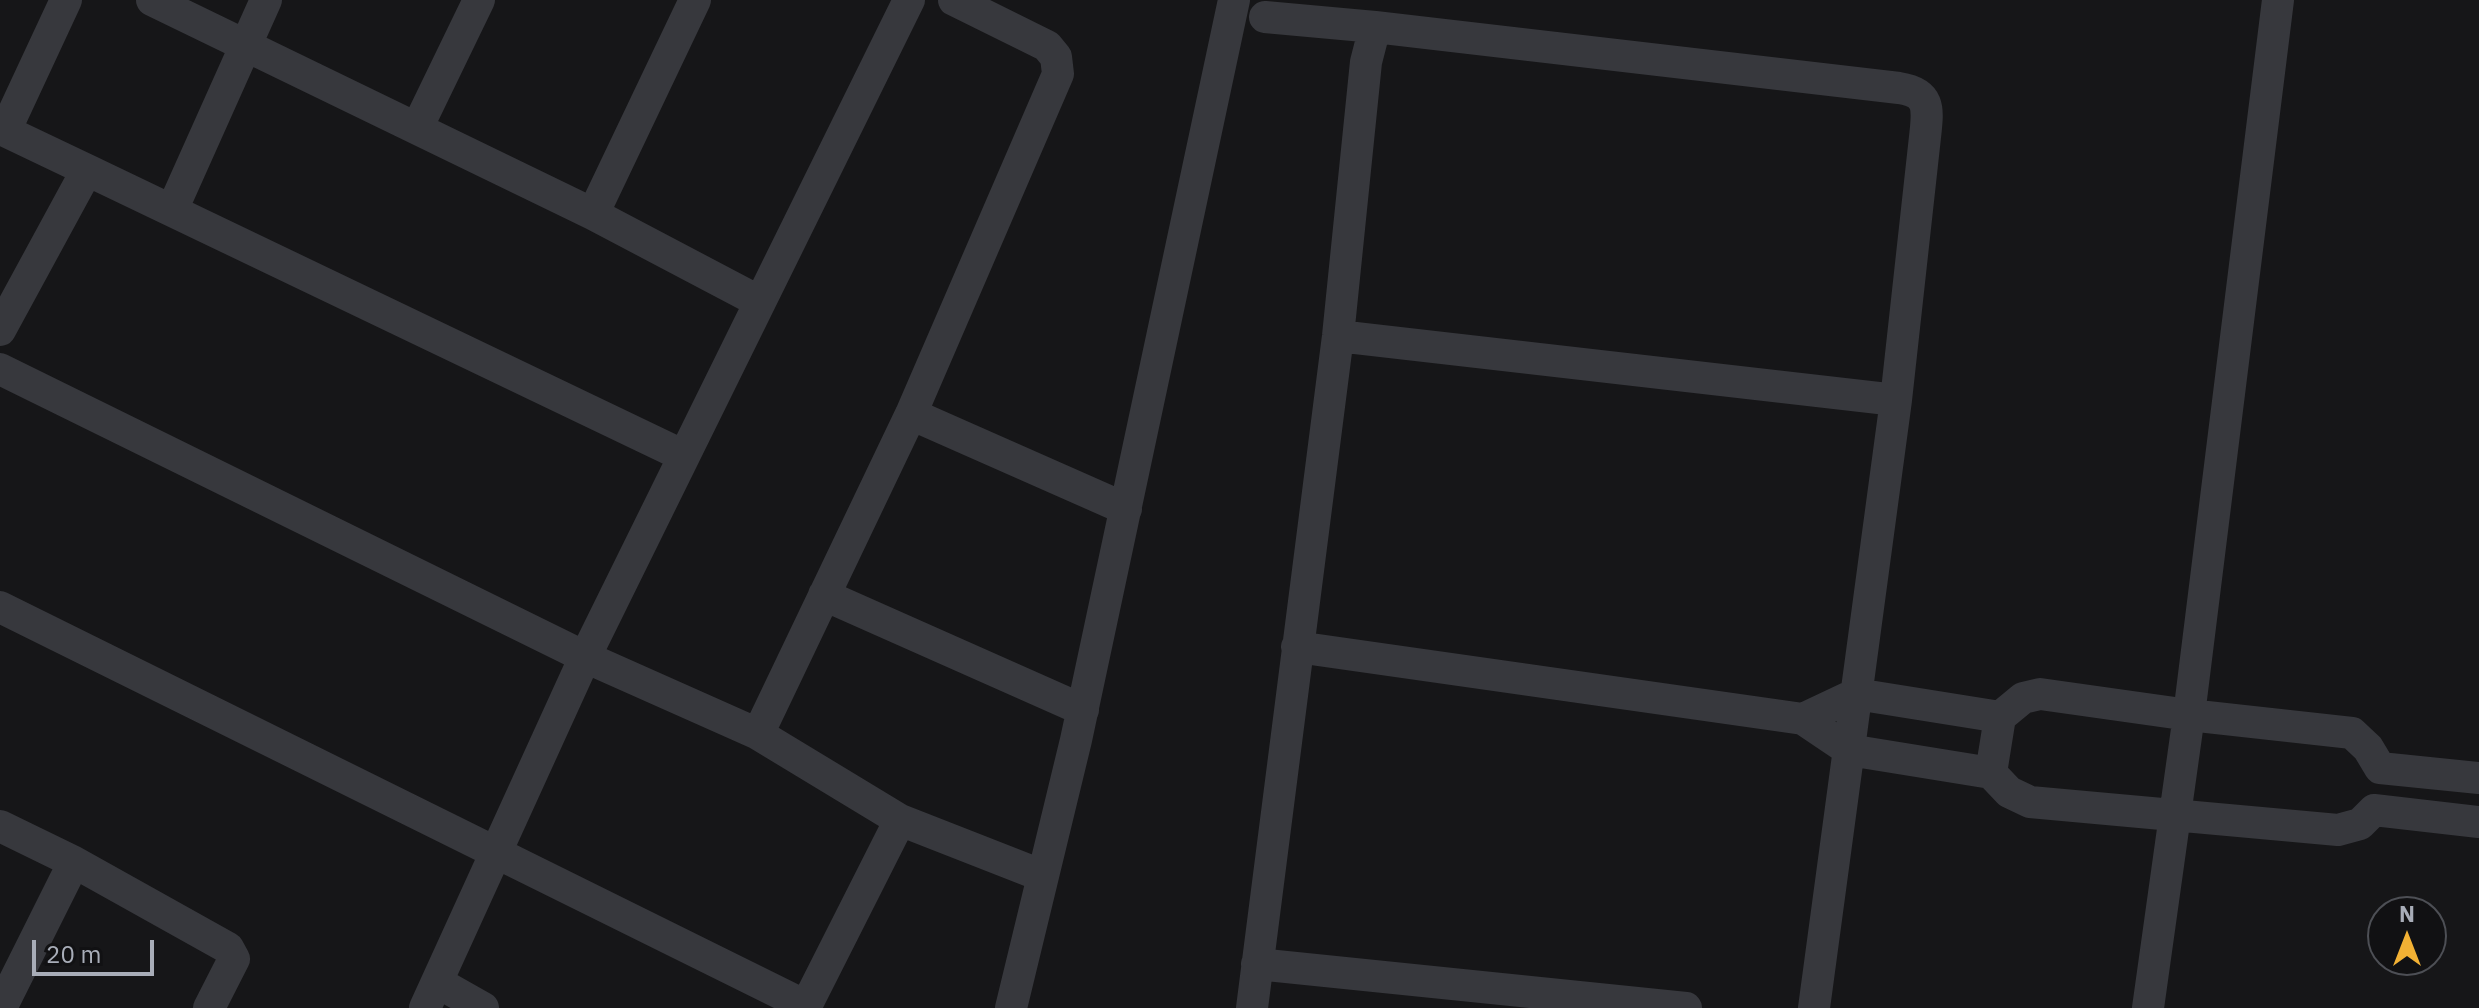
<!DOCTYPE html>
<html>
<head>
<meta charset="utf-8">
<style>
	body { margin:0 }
	#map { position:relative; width:2479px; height:1008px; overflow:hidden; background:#161618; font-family:"IBM Plex Sans",sans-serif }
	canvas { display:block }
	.north { position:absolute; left:2367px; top:896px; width:80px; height:80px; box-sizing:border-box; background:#111113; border:2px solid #4d4f55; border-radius:50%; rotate:0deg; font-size:22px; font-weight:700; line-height:32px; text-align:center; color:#a8adb8 }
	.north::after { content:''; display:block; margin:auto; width:28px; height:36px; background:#f2b134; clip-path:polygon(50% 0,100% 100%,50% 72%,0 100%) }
	.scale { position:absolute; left:32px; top:940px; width:122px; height:36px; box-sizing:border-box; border:4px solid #a8adb8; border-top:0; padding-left:10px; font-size:24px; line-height:28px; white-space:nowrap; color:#a8adb8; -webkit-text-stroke:6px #111113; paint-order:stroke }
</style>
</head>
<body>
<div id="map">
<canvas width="2479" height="1008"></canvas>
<div class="north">N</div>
<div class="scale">20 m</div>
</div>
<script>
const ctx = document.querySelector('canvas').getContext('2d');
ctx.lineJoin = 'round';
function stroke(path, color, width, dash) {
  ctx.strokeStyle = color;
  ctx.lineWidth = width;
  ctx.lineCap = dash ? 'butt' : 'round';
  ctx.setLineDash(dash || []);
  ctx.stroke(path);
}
stroke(new Path2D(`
	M152,0L593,214L760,302
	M1265,17L1375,27
	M417,128L479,0
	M87,170L684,456
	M172,210L266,0
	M593,214L695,0
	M0,330L87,170L5,131L66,0
	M1338,336L1896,400
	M0,369L585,657L758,734L900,820L1043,876
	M911,414L1126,509
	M824,595L1083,710
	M0,607L806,1006
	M1297,647L1803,719L1849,750L1991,773L2009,792L2030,802L2338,830L2360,824L2374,810L2479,822
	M1803,719L1856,694L2000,717L2023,698L2040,694L2189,715L2352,733L2368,748L2380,768L2479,778
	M758,734L911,414L1058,74L1056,57L1047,46L954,0
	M1991,773L2000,717
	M0,826L74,862L228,948L234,959L209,1008
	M1257,964L1686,1008
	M437,982L483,1008
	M1,1008L74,862
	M425,1008L585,657L909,0
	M805,1008L900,820
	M1011,1008L1076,740L1234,0
	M1252,1008L1338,336L1366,62L1375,27L1899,88C1931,93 1928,109 1925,137L1896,400L1814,1008
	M2148,1008L2189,715L2278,0`), '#37383d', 32);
</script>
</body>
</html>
